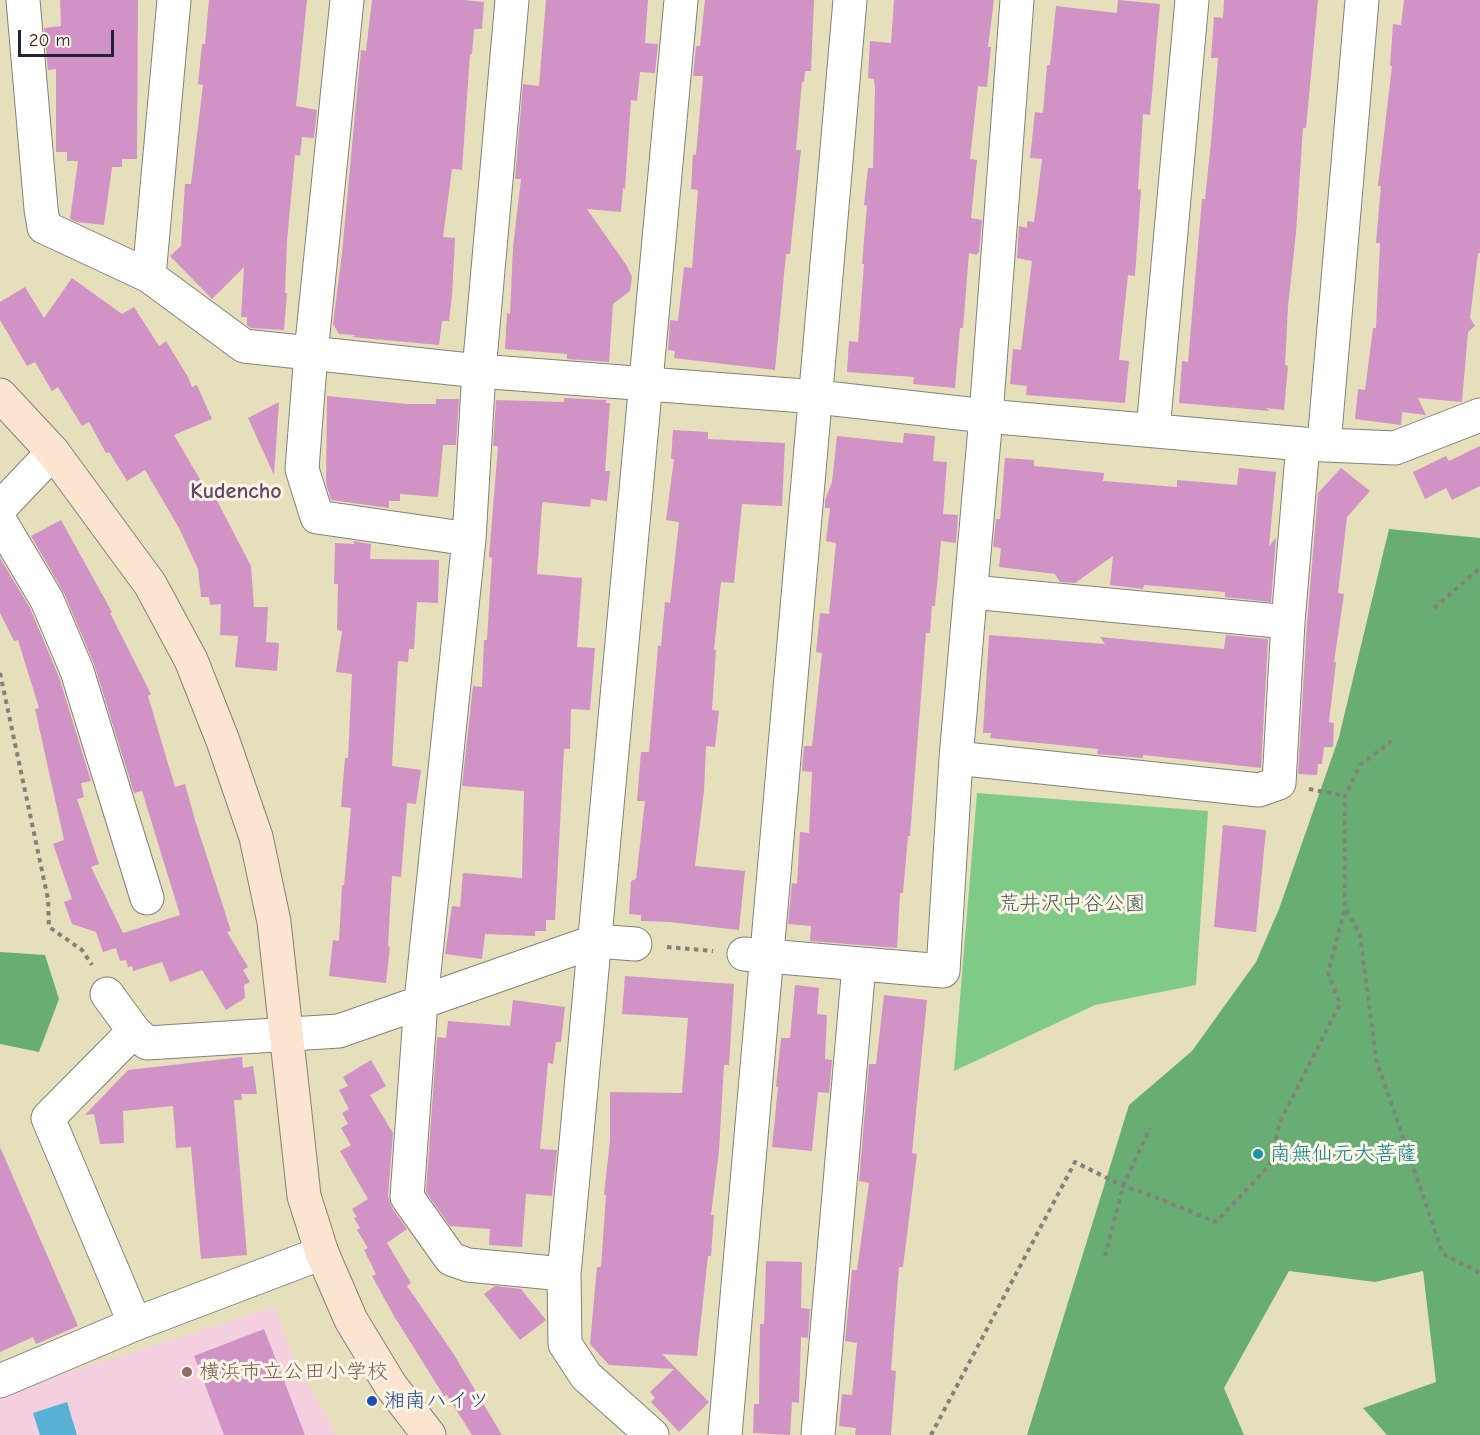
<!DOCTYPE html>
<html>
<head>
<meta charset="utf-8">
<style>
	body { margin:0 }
	#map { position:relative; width:1480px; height:1435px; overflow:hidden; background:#e6dfbb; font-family:"Comic Neue",sans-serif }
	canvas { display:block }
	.scale { position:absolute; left:18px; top:30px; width:96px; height:27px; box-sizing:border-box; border:3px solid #22223b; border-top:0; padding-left:8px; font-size:18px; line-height:21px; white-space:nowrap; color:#22223b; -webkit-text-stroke:4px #fcf5e5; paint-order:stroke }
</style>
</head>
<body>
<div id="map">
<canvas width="1480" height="1435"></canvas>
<div class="scale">20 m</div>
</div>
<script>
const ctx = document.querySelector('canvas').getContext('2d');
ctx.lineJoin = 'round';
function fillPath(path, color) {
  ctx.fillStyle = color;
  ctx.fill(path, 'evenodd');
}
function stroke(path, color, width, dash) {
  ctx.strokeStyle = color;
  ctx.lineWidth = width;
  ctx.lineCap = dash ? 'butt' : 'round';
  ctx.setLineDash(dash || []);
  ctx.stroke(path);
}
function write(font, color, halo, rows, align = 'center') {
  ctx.font = font + ' "Comic Neue","Klee One",sans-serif';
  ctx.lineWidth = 6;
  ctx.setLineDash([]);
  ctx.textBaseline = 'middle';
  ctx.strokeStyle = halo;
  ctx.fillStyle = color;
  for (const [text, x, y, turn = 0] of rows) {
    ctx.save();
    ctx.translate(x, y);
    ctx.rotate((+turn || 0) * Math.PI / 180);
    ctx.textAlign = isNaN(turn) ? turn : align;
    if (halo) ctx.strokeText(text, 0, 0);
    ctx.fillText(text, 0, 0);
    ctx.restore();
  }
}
fillPath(new Path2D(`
	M275,1307L290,1349L336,1435H0V1394Z`), '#f3cfdf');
fillPath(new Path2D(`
	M977,793L1208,811L1196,985L1095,1005L954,1071Z`), '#80ca88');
fillPath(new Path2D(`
	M1389,529L1480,538V1435H1387L1363,1408L1436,1382L1423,1271L1375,1282L1289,1271L1224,1388L1244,1435H1027L1129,1105L1192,1051L1256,962L1279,909L1339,737Z
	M0,952L45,955L59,999L39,1052L0,1044Z`), '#68ae74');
fillPath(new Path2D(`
	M67,1402L77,1435H40L33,1413Z`), '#57b1d5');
fillPath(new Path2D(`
	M60,0H138L137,159H122V167H112L104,225L77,222L70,219L78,161H67V152H56V69L48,70L44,28L61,26Z
	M209,0H307L296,106L317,110L314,138L302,137L300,156L295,155L287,241L285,293H287L284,330L251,328L247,325V317H241L244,267L212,299L170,256L181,246L185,184H191L203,85L198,84L202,44H205Z
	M372,0H463L484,2L482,29H474L472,54H470L462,170L452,169L443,237L455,238L452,296L449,321H442L439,345L352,337L356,335L339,334L333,324L342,253L361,50L366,51Z
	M546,0H648L645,43L658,44L655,73L640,72L637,101L631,100L625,189L623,188L621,212L587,209L627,266L632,277L630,291L613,304L609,362L567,359V354L505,349L507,313L510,314L513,247L521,179H515L523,84L539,86Z
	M705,0H814L811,71H805L804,82H802L796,150H801L790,254H786L775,370L674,358L675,351L668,350L670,320L678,321L684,267L692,268L698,190L691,189L693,154L696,155L703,76H693L696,46H700Z
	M894,0H994L988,47H991L987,87L978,86L970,159L977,160L971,218L982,220L979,253H977V255L969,253L963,328H960L955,388L913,384L914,377L847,372L849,341L858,342L864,264H862L867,206L864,205L868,168H873L875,89L874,79L868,78L870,41L891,43Z
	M1118,0L1160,4L1150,115L1143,114L1138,189L1141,190L1135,276L1128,275L1119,360L1129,361L1125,403L1026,395L1027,386L1010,384L1013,349L1021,350L1032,261L1017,258L1019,226L1027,228V221L1034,222L1042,159L1030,158L1035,112L1043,113L1047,65H1050L1056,6L1117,13Z
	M1224,0H1318L1306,128H1303L1296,232L1288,307L1285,365L1288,366L1284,410L1266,408L1270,411L1179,403L1182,361L1188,362L1202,199H1205L1211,142L1218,58H1211L1214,17L1223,18Z
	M1404,0H1480V253H1478L1470,318L1475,326L1468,332L1462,402L1418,398L1426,415L1402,412L1401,425L1355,419L1358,389L1365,390L1373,328H1376L1380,243H1376L1381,186H1378L1392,66H1390L1393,24L1401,25Z
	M72,278L122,314L134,307L159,346L166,341L188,377L192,387L197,385L212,419L174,435L208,493L212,491L251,566L254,607H268L266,642L279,643L277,671L235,667L238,636L220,635L221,604L210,605L209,597H201L198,569L179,528L145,470L127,481L109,452L106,453L89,422L82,426L58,387L52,391L35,362L27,366L0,320V302L25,287L44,318Z
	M327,396L407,404H436V399H459L456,445H443L438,497L400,494V501H389V508L331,500L326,483Z
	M564,398L606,400V403H610L605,471H610L607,501L591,499L590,507L543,502L542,505L537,574L582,578L577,647L595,648L590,710L571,709L570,749H564L555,920H546V931H535V936L485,934L482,959L445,954L452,906L460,907L463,873L522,878L524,791L462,786L473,686L482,687L484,640H487L492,558L489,557L498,446H493L496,400L564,402Z
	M279,402L274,475L248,418Z
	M673,430L708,432V439L785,443L782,506L742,504L734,583L721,582L714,650H716L712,710L719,711L715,747L706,746L704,790L695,866L745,871L739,930L669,922L641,921V915L629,914L631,881L636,879L645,801H637L641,752H649L658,646H661L665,602L670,603L679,522L666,520L674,459H671Z
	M904,433L935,436L933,461L947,462L943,514L958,515L956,543L941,541L935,606H932L930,633H926L910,836H908L903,893H900L897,948L810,941L811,926L788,924L792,883L797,884L800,832L809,833L812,772L802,771L804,746H812L822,653L816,652L820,613L829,614L836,543L826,541L830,508H825V500L832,482L837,436L903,443Z
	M1480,446V486L1452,500L1446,488L1425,499L1413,472L1446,456L1449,461Z
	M1005,458L1034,460V466L1104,473L1103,481L1177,487V480L1237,485L1239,468L1276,472L1269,546L1276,538L1271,602L1225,597V592L1144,585L1143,589L1110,585L1113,556L1075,583L1060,582L1055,574L999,567L1001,548L993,547L996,519H1000Z
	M1341,468L1370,491L1347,517L1338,593L1344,594L1334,662H1336L1329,722L1334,723L1333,747H1324L1322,764H1318L1317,775L1298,774L1307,623L1318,493Z
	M61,520L112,612L110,613L151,694L148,696L175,787L185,784L195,820L231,931L227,932L248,967L243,970L250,982L244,985L245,998L226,1010L202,970L170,982L162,962L133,971L132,966L128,967L126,960L120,961L116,948L103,952L96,932L72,924L64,902L72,899L53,844L64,840L35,709L39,708L18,640L14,641L0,613V558L30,608L59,677L91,781L81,783L84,797L77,799L99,864L91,867L123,933L180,915L142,791L134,793L94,664L64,593L31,536Z
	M353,541L371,544L370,559L439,560L438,603L417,602L414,649H409L408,662L398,661L392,766L421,770L416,804L407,803L401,877L392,876L388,946L390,947L386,983L329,976L333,940L339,941L342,885H344L351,808L341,807L345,758H348L352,674L336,672L342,631L337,630L338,584H334L335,543L354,544Z
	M989,635L1105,644L1100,637L1224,649L1226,635L1268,639L1261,768L1143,755V758L1097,754L1098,749L990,738L991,733H983Z
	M1223,825L1266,830L1256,932L1214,927Z
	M625,976L734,984L729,1065H724L719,1150L711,1215H714L711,1256H708L697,1356L662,1354L709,1402L679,1432L651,1402L655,1398L650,1392L674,1369L609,1365L590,1344L597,1267H601L606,1195H604L610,1140V1092L682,1093L688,1018L622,1014Z
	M795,985L819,988L817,1014L827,1015L825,1059L832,1060L829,1093L818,1092L812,1151L772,1147L778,1087H776L781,1038H790Z
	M884,995L927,1000L912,1153L917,1154L903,1267H899L891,1370L896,1371L891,1435H855L856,1428L839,1426L842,1394L852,1395L857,1343L845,1341L852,1270H857L869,1183L859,1181L869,1064H876Z
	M513,1000L565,1007L561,1042H556L553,1064L548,1063L540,1149L557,1150L552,1196L526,1194L522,1247L489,1245L490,1229L450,1226L426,1192L437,1037L446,1038L448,1021L510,1026Z
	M242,1057L243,1068L253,1066L257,1094H241L242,1100H234L247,1255L201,1259L191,1147L176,1148L173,1106L123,1111L124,1143L100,1144L94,1114L85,1115L128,1070Z
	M371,1060L386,1086L370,1095L393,1133L388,1196L392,1208L407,1229L387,1243L411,1283L407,1286L453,1353L502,1435H472L447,1395L444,1396L394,1316L372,1276L376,1274L364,1250L368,1248L357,1230L360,1228L354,1218L357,1217L352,1209L368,1199L340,1151L351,1145L341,1128L348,1124L342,1113L349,1109L339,1090L348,1086L343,1077Z
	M0,1147L78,1326L36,1344L33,1337L0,1352Z
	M766,1261L802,1262L801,1308L810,1309L808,1338L801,1337L799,1403L792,1402L790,1435L753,1433L754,1404H759L760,1324H764Z
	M495,1286L521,1289L546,1320L520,1340L484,1294Z
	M264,1329L305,1435H224L194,1356Z`), '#d193c5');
const street = new Path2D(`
	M23,0L41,209L44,227L149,276L244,346L479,371L817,397L986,416L1303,444L1395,448L1480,415
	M347,0L311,353L302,469L317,517L469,539
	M512,0L479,371L469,539L421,1001L407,1197L451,1259L468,1265L564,1274
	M149,276L174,0
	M1153,430L1192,0
	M1324,444L1362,0
	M0,508L53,452
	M0,521L47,600L77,671L147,898
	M972,592L1288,622
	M956,758L1259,790L1279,783L1288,622L1303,444
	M744,954L943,971L956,758L986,416L1017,0
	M107,994L134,1031
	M135,1324L48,1118L134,1031L147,1043L339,1031L596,941L635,944
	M0,1381L135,1324L322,1253
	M652,1435L586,1376L565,1344L564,1274L681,0
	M725,1435L850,0
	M818,1435L859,965`);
const secondary = new Path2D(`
	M0,395L53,452L150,584L191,660L223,741L256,837L274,922L304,1196L322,1253L351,1320L391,1386L429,1435`);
stroke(street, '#84807b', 35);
stroke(secondary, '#84807b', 35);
stroke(new Path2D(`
	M1434,608L1480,568
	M0,673L48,899L49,927L82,950L92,965
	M1392,741L1360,765L1345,796V908L1360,934L1376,1059L1443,1254L1480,1273
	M1309,789L1345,796
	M667,947L713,951
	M1105,1256L1123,1186L1150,1128
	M931,1435L1075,1162L1123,1186L1140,1191L1216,1222L1269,1166L1280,1122L1340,1004L1328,973L1345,908`), '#84807b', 4, [4.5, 4.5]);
stroke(street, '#fff', 33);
stroke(secondary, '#fce5d0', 33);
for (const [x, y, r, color] of [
	[1258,1154,6,"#0f9aa8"],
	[187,1372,6,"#8d6e63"],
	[372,1401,6,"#1a4fb4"]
]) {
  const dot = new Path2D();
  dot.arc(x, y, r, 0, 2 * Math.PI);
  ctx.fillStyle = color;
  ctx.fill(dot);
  stroke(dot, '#fcf5e5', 2);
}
write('21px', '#435d56', '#fcf5e5', [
	["荒井沢中谷公園",1072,904]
]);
write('21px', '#0d838f', '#fcf5e5', [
	["南無仙元大菩薩",1270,1154]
], 'left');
write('21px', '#785e54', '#fcf5e5', [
	["横浜市立公田小学校",199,1372]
], 'left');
write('21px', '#164399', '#fcf5e5', [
	["湘南ハイツ",384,1401]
], 'left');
write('bold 22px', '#5f4a6b', '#fcf5e5', [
	["Kudencho",236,492]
]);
</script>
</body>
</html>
